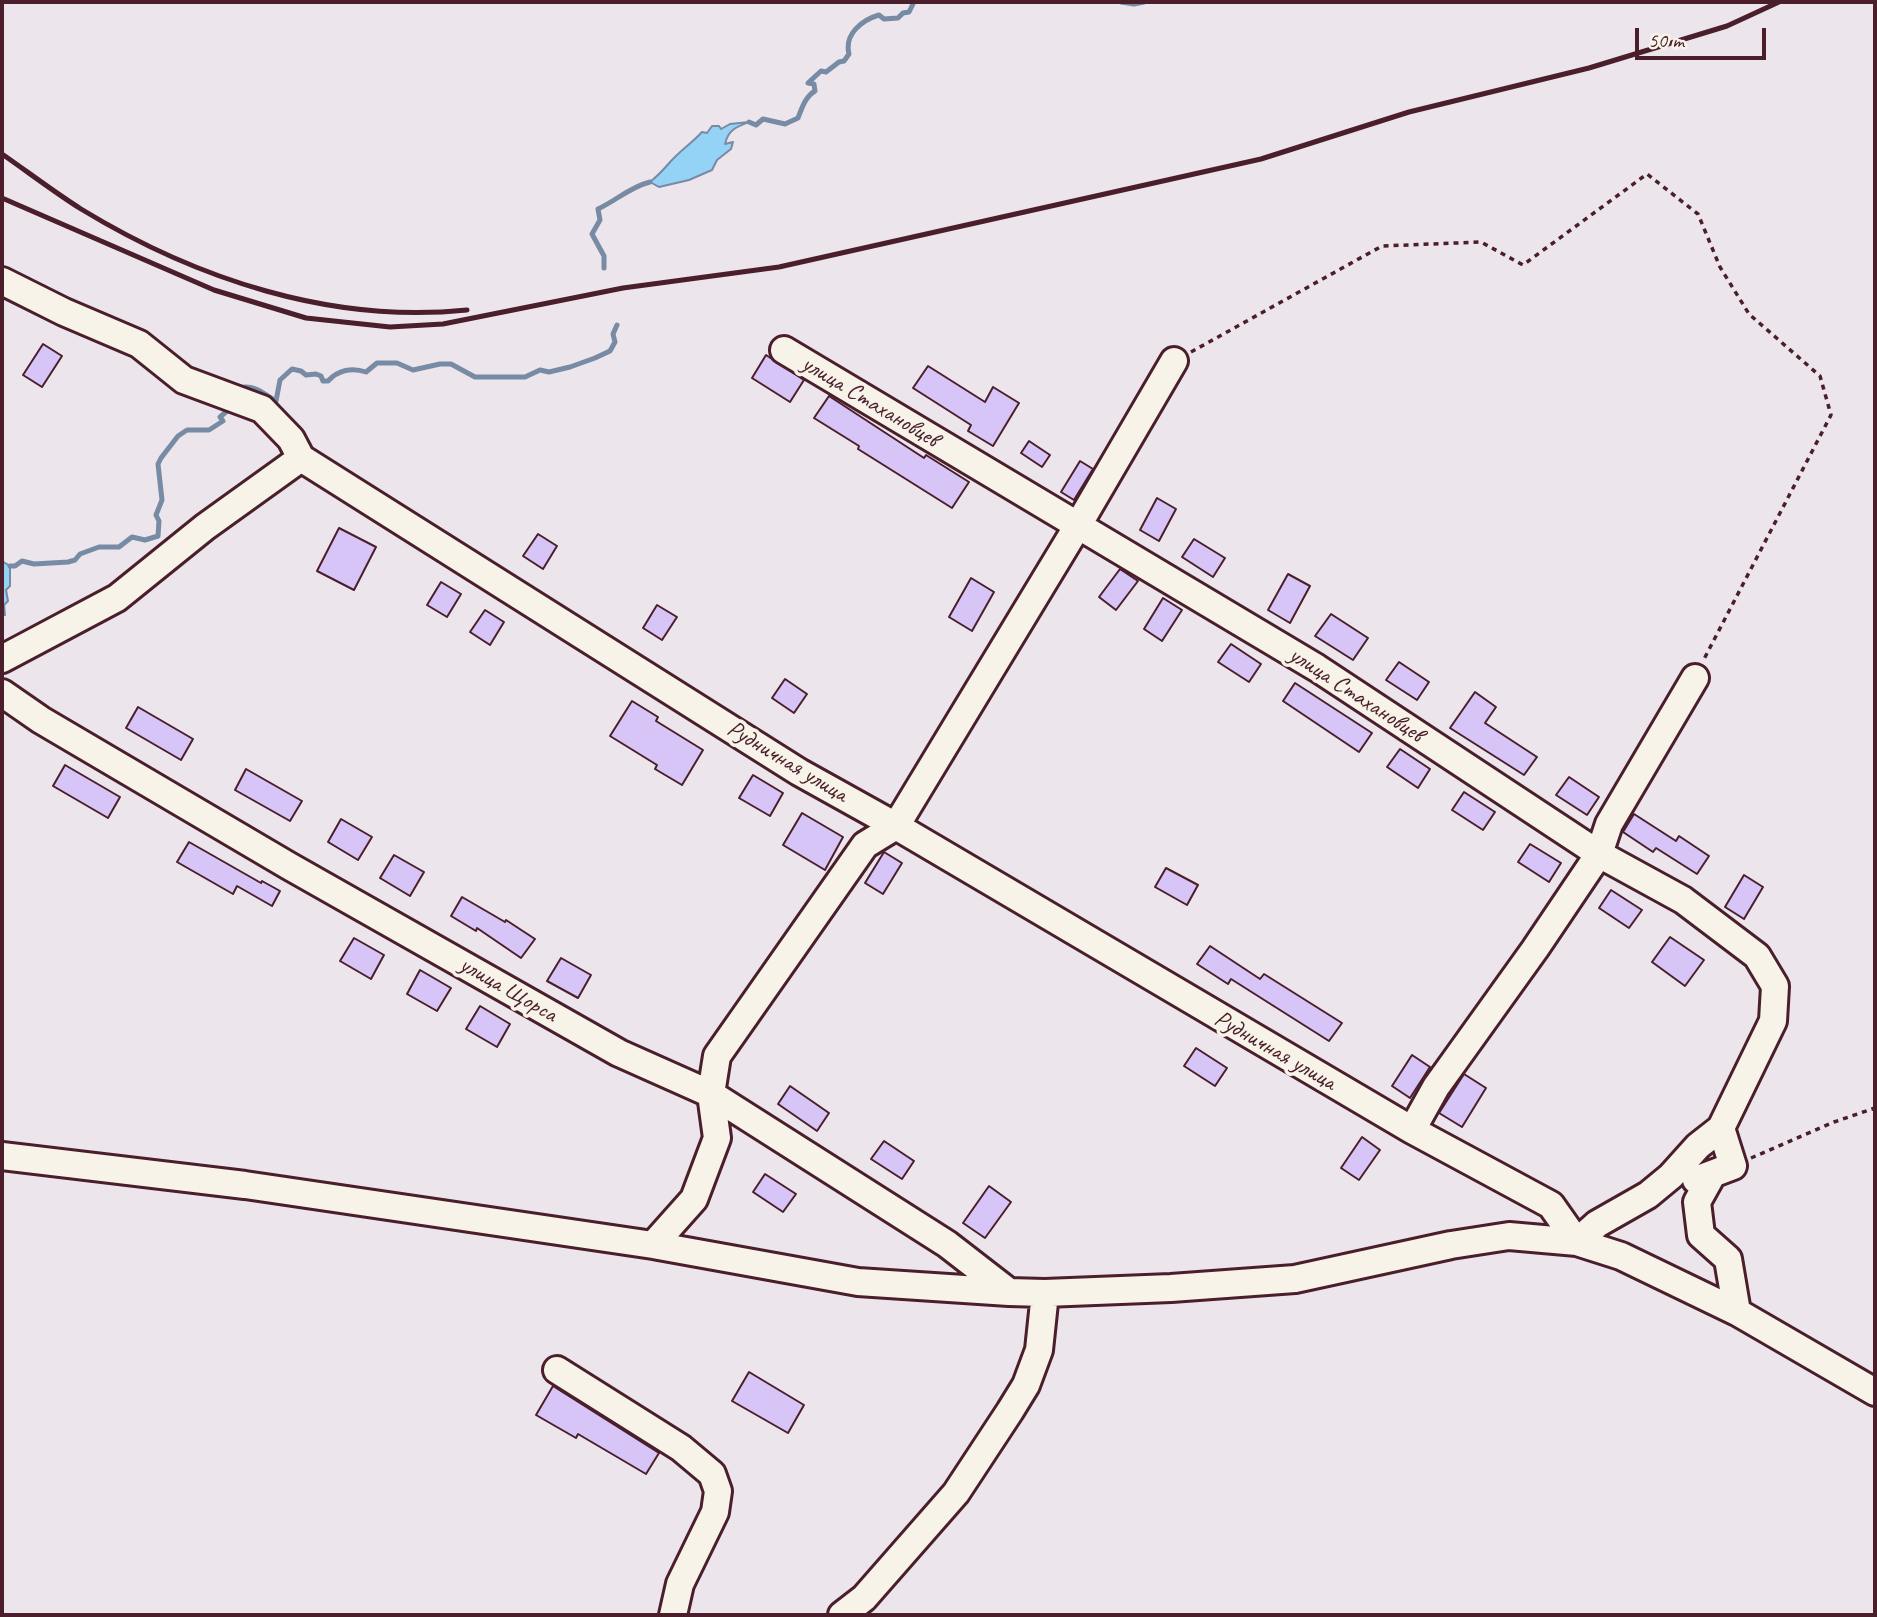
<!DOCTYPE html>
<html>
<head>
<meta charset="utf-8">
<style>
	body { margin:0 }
	#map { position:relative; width:1877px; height:1617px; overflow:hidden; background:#ede5ec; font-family:Caveat,sans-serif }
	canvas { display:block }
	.frame { position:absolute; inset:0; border:4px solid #4a1f2b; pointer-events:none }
	.scale { position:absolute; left:1635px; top:28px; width:131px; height:32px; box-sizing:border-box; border:4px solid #4a1f2b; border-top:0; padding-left:9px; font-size:21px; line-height:24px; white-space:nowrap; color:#4a1f2b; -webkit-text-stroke:5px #f7f3e8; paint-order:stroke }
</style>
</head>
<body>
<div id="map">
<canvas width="1877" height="1617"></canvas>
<div class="frame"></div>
<div class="scale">50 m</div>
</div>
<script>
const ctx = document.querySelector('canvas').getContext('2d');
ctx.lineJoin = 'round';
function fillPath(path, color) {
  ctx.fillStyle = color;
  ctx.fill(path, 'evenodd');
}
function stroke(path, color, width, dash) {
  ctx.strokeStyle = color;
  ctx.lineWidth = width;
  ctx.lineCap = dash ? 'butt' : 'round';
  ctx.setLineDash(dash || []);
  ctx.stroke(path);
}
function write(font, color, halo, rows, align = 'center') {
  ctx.font = font + ' Caveat,sans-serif';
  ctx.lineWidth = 7;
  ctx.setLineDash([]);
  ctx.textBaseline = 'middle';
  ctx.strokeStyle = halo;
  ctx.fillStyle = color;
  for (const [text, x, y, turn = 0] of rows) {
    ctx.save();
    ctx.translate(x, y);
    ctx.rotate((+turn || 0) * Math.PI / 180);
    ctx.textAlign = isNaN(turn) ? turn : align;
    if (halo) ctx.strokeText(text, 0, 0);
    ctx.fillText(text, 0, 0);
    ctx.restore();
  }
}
const water = new Path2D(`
	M749,122C736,127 728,130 725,144L733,142L731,149L717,160L712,170L689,180L659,187L650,182C659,175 664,169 671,161C681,150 692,143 702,132L707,133L712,126H719L721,129L730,124Z
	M2,561L10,566V586L6,590L8,601L4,605L5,615H2Z`);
fillPath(water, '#95d3f6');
stroke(water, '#778ba5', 2);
stroke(new Path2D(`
	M1121,2L1134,4L1144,2
	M749,122L756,125L763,119L785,124L798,118C802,108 805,97 815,91L814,84L808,83L821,71L826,72L839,62L844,61L849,54C844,34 862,20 879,15L884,19L898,18L903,13L909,12L914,2
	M604,268V256L592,234L600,220L598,209C617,200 630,187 650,182
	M239,391V388C256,384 263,394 276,401L280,380L292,369L301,371L306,375L316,374L321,376L323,381H328C338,370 352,367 366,372L377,363H397L413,370L440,364H451L475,377H525L540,370L549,372L570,367L595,358L610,351L615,342L613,334L617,325
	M10,566H15L22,561L34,564L68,562L75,560L80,554L99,547H119L132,537L145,540L158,536L159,521L156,515L162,500L158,464L161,458L178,436L187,430H209L223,421L220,417L233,406`), '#778ba5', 5);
const building = new Path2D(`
	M43,344L62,356L42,387L23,375Z
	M766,355L804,380L790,402L752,378Z
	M928,366L985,402L993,387L1019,403L993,446L968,431L971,425L913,388Z
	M829,396L924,458L926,455L969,482L952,508L858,449L859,446L814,418Z
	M1029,441L1050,455L1042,467L1021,453Z
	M1080,461L1093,469L1074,500L1061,492Z
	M1157,498L1176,509L1159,541L1140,530Z
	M339,528L376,547L354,590L317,571Z
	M538,534L557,546L543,569L523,556Z
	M1194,539L1225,558L1213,577L1182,557Z
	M1120,569L1138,581L1116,610L1099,597Z
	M1288,574L1310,586L1290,623L1268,610Z
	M971,578L994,592L972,631L949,617Z
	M441,582L461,594L447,617L427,605Z
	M1163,598L1182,610L1162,641L1144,629Z
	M657,605L677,617L662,640L643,628Z
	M485,610L504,622L490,645L470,632Z
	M1331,614L1368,638L1353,660L1315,636Z
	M1231,644L1261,664L1249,682L1218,662Z
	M1399,662L1429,682L1417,700L1386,680Z
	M785,679L807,694L794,713L772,698Z
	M1295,683L1372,733L1359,752L1283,701Z
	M1475,692L1496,707L1485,723L1537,757L1524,775L1450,728Z
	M632,701L658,717L656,721L703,750L682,785L655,769L657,765L610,736Z
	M138,707L193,739L181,760L126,728Z
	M1400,749L1430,769L1418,788L1387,767Z
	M65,765L120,797L108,818L53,786Z
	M246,769L302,801L290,821L235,790Z
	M753,775L783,793L770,816L739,798Z
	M1569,777L1599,797L1587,815L1556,795Z
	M1464,792L1495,812L1483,830L1452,810Z
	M802,813L843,837L825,870L783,845Z
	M1634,814L1676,841L1679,836L1709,856L1697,874L1656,848L1653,852L1623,832Z
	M341,819L372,837L358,860L328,842Z
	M189,842L261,883L262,881L280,891L272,906L237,886L233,894L177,862Z
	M1530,844L1561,863L1549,882L1518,862Z
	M884,852L902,863L883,894L865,883Z
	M394,855L424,872L410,896L380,878Z
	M1166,868L1198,885L1187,905L1155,887Z
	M1744,875L1763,887L1744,919L1725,907Z
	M1611,890L1642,910L1629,928L1599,908Z
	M462,897L505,922L506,920L535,939L521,958L477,928L476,931L451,916Z
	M1670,937L1704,960L1685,986L1652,962Z
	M354,938L384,955L371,979L340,961Z
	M1210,946L1260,979L1264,974L1342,1023L1329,1041L1231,979L1228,984L1197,964Z
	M561,958L591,975L578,998L547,981Z
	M420,970L451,988L437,1011L407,994Z
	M480,1006L510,1024L497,1047L466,1029Z
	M1196,1048L1227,1068L1215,1086L1184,1066Z
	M1412,1055L1430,1067L1410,1098L1392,1086Z
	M1464,1074L1486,1088L1462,1127L1439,1113Z
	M790,1086L829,1113L817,1131L778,1104Z
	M1362,1137L1380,1150L1359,1180L1341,1168Z
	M884,1141L914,1161L902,1179L871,1159Z
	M765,1174L796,1194L783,1212L753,1192Z
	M989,1186L1011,1202L985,1238L963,1223Z
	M749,1372L804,1405L788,1433L732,1401Z
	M553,1386L659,1453L646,1474L578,1434L576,1438L536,1415Z`);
fillPath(building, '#d6c5f6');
stroke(building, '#4a1f2b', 2);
const minor = new Path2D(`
	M2,281L64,312L139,344L184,380L262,409L291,439L301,458L799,772L896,826L1412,1130L1551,1205L1577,1242L1597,1224L1648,1195L1671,1176L1698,1146L1721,1128L1773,1021L1775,986L1757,956L1683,900L1599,854L1317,668L784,350
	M2,659L117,598L205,527L301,458
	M2,693L41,720L289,866L619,1053L711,1094L947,1244L1009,1292
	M1412,1130L1436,1087L1535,949L1599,854L1609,824L1695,678
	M2,1156L245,1185L653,1245L858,1282L1009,1292L1045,1293L1171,1288L1295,1279L1451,1245L1509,1236L1577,1242L1621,1256L1737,1312L1875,1392
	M1712,1175L1697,1202L1701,1235L1728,1259L1737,1312
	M1696,1180L1733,1166L1721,1128
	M653,1245L694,1199L717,1138L711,1094L717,1056L865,845L896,826L1077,527L1174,361
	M557,1370L681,1448L712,1474L718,1491L715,1512L680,1584L673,1615
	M842,1615L864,1598L956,1493L1010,1411L1026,1385L1039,1350L1045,1293`);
stroke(minor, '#4a1f2b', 32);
stroke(new Path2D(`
	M1191,352L1382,246L1481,242L1523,265L1647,174L1698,214L1720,267L1749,314L1820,376L1831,415L1703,661
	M1751,1158L1834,1122L1875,1108`), '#4a1f2b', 3.5, [5, 5]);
stroke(minor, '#f7f3e8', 26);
stroke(new Path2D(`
	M2,154C28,172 54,192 81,209C196,279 331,324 467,310
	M2,198L214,290L306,318L390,327L443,324L623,288L779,267L1261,159L1409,112L1589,68L1727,26L1779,2`), '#4a1f2b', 5);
write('24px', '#4a1f2b', '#f7f3e8', [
	["улица Стахановцев",870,402,31],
	["улица Стахановцев",1356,695,33],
	["Рудничная улица",787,762,31],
	["улица Щорса",508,990,30],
	["Рудничная улица",1275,1051,30]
]);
</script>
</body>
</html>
